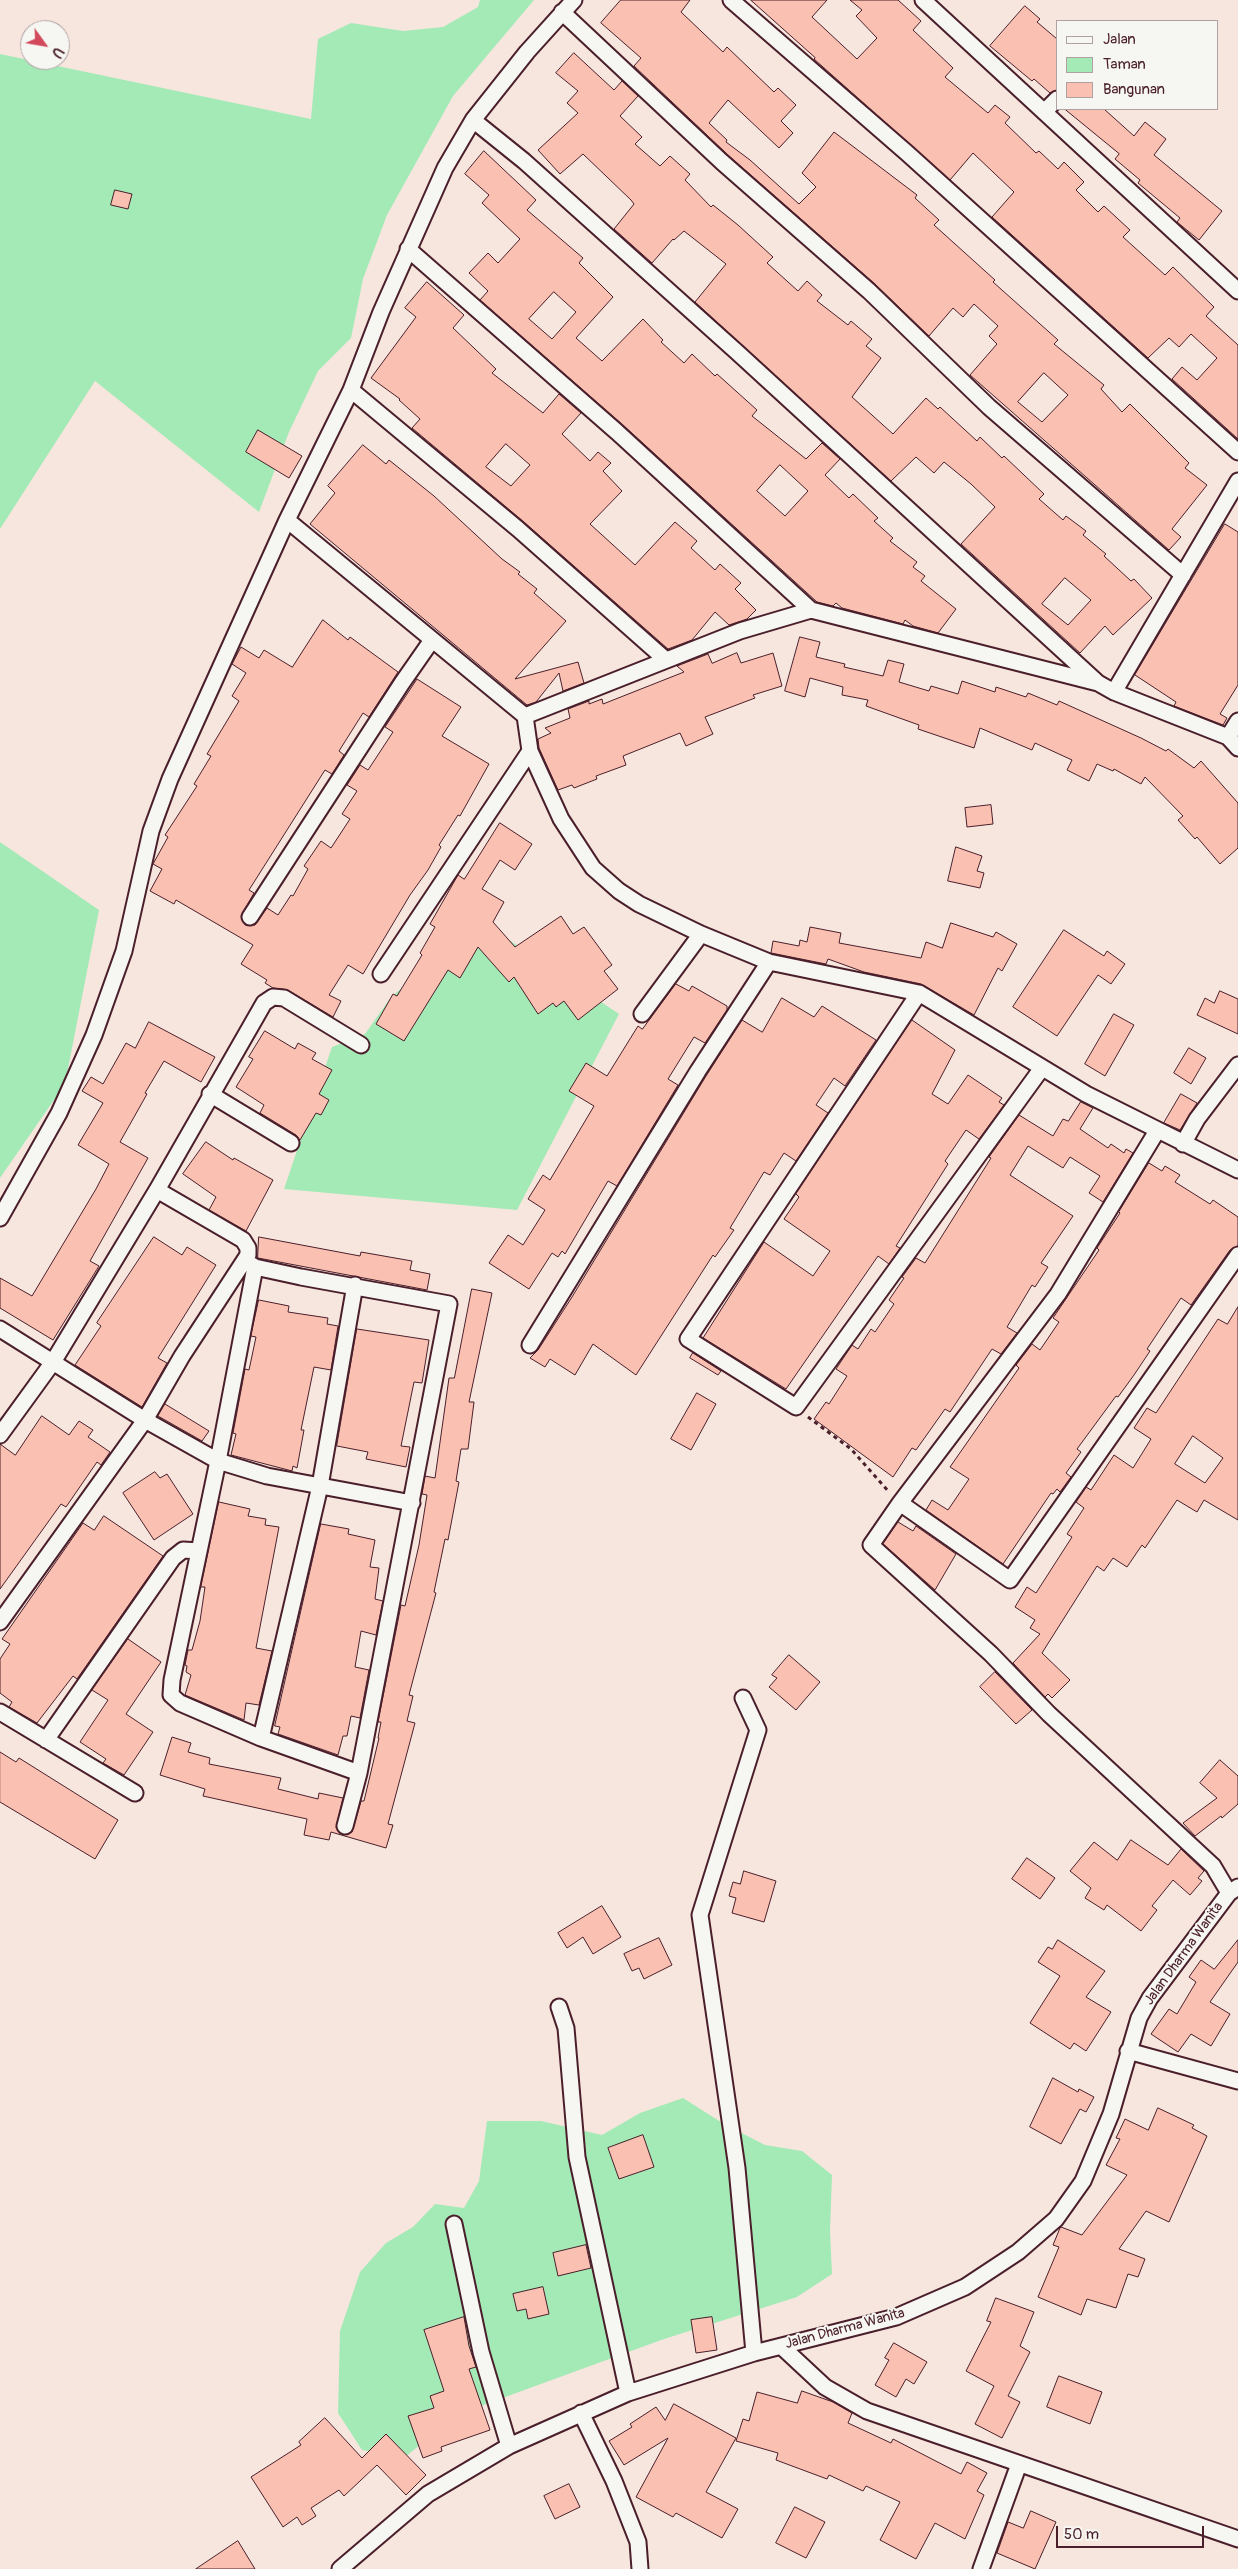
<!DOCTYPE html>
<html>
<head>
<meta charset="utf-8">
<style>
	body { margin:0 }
	#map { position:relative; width:1238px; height:2569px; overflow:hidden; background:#f7e6de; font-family:Pangolin,sans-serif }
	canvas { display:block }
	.legend { position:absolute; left:1056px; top:20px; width:162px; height:90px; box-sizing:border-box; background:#f6f6f2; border:1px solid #b1a0a2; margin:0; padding:6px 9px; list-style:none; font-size:15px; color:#4a1f2b }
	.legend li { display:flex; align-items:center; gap:10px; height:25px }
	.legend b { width:25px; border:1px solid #b1a0a2 }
	.north { position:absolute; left:20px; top:20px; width:50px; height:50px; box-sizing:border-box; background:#f6f6f2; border:1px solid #b1a0a2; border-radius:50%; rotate:122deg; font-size:14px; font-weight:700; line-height:20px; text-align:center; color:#4a1f2b }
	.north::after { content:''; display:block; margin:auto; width:18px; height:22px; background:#d1495b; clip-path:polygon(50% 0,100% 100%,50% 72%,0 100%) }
	.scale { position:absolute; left:1056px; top:2526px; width:148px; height:22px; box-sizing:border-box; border:2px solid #4a1f2b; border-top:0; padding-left:6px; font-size:15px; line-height:18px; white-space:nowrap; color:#4a1f2b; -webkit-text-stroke:4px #f6f6f2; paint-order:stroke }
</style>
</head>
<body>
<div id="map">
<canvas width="1238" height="2569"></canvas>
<ul class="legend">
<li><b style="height:6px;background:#f6f6f2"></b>Jalan</li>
<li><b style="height:14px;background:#a4eab6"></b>Taman</li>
<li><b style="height:14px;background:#fac0b1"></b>Bangunan</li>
</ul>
<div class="north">U</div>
<div class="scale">50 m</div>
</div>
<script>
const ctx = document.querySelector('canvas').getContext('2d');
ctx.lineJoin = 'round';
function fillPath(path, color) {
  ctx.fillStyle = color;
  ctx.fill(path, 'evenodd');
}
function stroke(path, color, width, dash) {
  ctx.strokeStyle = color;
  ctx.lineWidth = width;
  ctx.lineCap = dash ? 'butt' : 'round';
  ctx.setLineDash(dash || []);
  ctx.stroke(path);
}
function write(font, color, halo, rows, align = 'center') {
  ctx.font = font + ' Pangolin,sans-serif';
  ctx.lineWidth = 4;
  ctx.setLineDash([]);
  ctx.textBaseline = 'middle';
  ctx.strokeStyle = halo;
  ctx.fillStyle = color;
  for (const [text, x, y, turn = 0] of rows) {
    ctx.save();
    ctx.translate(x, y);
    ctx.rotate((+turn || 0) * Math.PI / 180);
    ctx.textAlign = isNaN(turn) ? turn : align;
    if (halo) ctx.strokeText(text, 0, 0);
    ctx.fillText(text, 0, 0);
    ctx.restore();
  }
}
fillPath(new Path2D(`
	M480,0H534L453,96L387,215L363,279L351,338L318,371L289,432L259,512L95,381L0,529V54L311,119L318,39L351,23L403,31L443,27L478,7Z
	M0,842L99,910L65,1084L0,1178Z
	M481,921L619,1014L517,1210L284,1189L332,1047L365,1034L391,997Z
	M683,2098L724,2124L765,2145L802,2151L832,2175L830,2231L832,2274L797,2297L664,2339L456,2415L404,2458L362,2450L338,2413L340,2331L360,2272L386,2243L413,2227L435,2204L464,2208L479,2181L487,2121H541L602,2135L640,2113Z`), '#a4eab6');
const building = new Path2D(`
	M621,0H690L681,12L723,52L727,47L774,92L778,88L796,105L781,121L793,133L779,148L728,100L709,123L727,140L726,142L750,160L799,204L816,187L802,173L834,132L917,195L915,198L939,220L934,225L995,280L993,282L1058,340L1054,344L1104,385L1101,389L1122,412L1130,404L1189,463L1185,468L1207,485L1172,529L1181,537L1169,550L970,375L997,344L989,336L998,326L974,304L963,317L953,308L929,336L875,284L728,155L634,66L641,58L601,23ZM1044,373L1068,395L1042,422L1018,402Z
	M751,0H827L812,17L857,59L877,38L856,16L862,10L850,0H898L921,21L913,30L953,68L945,77L988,113L995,105L1010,117L1005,123L1036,153L1039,151L1058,169L1064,162L1084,182L1076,190L1098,212L1104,206L1130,230L1123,237L1165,275L1173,267L1214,307L1206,316L1238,345V439L1172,379L1182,367L1197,380L1217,358L1191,334L1179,347L1169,338L1148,358L992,217L1014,192L973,153L950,180L814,59L815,58Z
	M1025,6L1040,19L1037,22L1057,39V90L1050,93L1034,79L1032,81L990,46Z
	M574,53L614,90L622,81L638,96L620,116L642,137L635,144L660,166L670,156L690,174L685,180L711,207L713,205L738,225L773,257L767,263L798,291L807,281L822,295L817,301L848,325L851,321L872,339L866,346L881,358L852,397L893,434L926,398L938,409L940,407L977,441L980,437L1002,458L1004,456L1044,494L1039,499L1063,520L1066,516L1086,531L1083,535L1106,554L1104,556L1131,581L1134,579L1152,598L1113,635L1105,626L1080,653L961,544L995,507L971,484L944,462L934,473L916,457L891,481L695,302L726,264L684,231L674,240L673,239L652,263L614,229L634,204L631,200L583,154L560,174L538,150L578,113L567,103L578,91L556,73ZM1065,578L1091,600L1068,625L1042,604Z
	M1065,109H1104L1134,136L1145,122L1166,139L1154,155L1222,211L1199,240L1177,222L1180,218L1138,183L1140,180L1115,159L1119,154Z
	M484,151L536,200L527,210L583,258L579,263L613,297L576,338L602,361L643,319L663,340L661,342L684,363L692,354L715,376L717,374L757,410L752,416L806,459L822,443L840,459L825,475L849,498L853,494L878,518L874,521L893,538L890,541L917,562L913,567L925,576L921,581L956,609L938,633L913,626L905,620L903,624L842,608L836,603L833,606L817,602L623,425L480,300L488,291L469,273L488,253L498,263L520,239L482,203L489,195L465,174ZM554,292L576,312L552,339L529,319ZM780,465L808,491L785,516L757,491Z
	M115,190L132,194L128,209L111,205Z
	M427,282L464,315L453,328L496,369L492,373L543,413L559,394L581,413L562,434L590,461L598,452L611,463L603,471L622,491L590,524L635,565L675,522L697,541L691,548L715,570L720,564L741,583L735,589L756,610L747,619L729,625L715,612L692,640L668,649L524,522L412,428L420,419L399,400L400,399L371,378L416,317L405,308ZM506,444L530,465L511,486L486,467Z
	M258,430L302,456L289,478L246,452Z
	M363,445L386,464L389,460L434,496L502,559L520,572L518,574L537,589L534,593L566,621L515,679L578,662L584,683L563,691L559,673L536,702L527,705L310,524L335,493L328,486Z
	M1225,524L1238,532V685L1220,714L1227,718L1223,725L1174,706L1176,702L1135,675Z
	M323,620L348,640L350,637L398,672L369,717L363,713L339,751L344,755L332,774L325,770L249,890L254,893L241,916L245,925H255L267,908L278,915L291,895L293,896L308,869L304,866L321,841L331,848L350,819L342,814L357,791L347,785L360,765L368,770L372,764L393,732L385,727L417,679L461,707L442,736L489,764L460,816L458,815L439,845L441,847L428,870L410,895L363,974L348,965L329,995L341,1001L333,1017L288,990L273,988L265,983L267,980L241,964L253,945L176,900L174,904L150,891L162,869L153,864L168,837L165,835L197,786L194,784L211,756L207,754L239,701L232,696L246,673L232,664L241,647L259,658L264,650L292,667Z
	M800,637L820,642L816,657L845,664L844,667L883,676L888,660L904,664L899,682L929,691L931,686L958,694L962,681L995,692L996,687L1026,697L1028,693L1057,705L1059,701L1141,738L1166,751L1168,749L1194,768L1201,761L1238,803V848L1220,864L1197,837L1195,839L1178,820L1183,816L1145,777L1141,784L1114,769L1113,771L1097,764L1089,781L1067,770L1072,760L1035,743L1032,750L980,728L974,748L918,729L919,725L866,706L868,700L842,695L843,687L810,678L805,697L785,691Z
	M737,653L741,663L773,653L782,686L753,695L755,698L705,717L713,734L686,746L680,733L623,756L626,765L596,776L597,779L574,788L572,785L558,790L539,748L538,739L551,733L545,728L570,718L568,709L589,701V704L602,699L603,704L684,672L677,666L708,654L712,663Z
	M991,805L993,824L967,827L965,808Z
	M500,823L532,844L515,870L500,860L482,889L504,902L493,922L515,947L561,916L573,934L584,927L612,965L604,971L618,989L578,1020L564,1001L556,1007L553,1003L538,1014L514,977L509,982L478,947L460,978L448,970L404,1041L376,1024L393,994L397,996L422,955L420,953L435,927L430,924L458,875L464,879Z
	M956,847L982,856L977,871L984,873L980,888L948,881Z
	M951,923L993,937L996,932L1017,944L1002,971L998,968L974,1015L921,984L864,972L828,959L826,964L771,953L773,941L799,946L800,940L807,942L810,927L841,933L839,943L921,958L926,942L942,948Z
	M1064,930L1104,956L1107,951L1125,964L1111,984L1098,975L1057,1036L1013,1007Z
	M676,984L689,991L692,986L727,1006V1010L705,1043L694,1037L668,1079L678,1085L617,1186L608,1181L565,1254L562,1251L558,1257L552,1253L529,1289L489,1263L508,1235L523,1245L545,1210L528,1199L543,1175L550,1180L594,1106L569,1091L586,1063L607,1076L638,1026L642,1029Z
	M1220,991L1238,999V1034L1197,1015L1205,998L1214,1003Z
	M782,998L814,1017L822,1006L876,1040L845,1086L834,1078L816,1105L828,1113L796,1161L784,1153L770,1175L764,1172L730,1228L734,1230L715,1257L713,1255L636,1375L593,1344L575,1375L550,1359L545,1367L530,1358L538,1350L572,1297L706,1076L742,1020L762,1032Z
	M1114,1014L1134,1025L1105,1076L1085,1064Z
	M912,1020L955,1050L932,1094L948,1104L968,1075L1002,1098L999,1102L1004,1105L979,1139L966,1130L945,1161L948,1164L896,1246L900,1248L889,1264L878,1256L786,1389L703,1338L764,1242L813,1276L830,1251L784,1219L799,1197L796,1194Z
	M149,1022L215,1057L201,1082L164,1061L145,1093L147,1094L120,1142L148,1158L90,1261L99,1266L53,1340L0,1308V1278L32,1296L96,1189L109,1164L78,1145L103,1103L82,1091L91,1077L103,1084L126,1043L135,1048Z
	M265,1031L295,1049L298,1043L316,1053L312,1059L332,1070L319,1094L329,1100L321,1115L316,1113L300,1140L296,1135L260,1113L264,1105L236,1087L253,1059L249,1057Z
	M1189,1048L1206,1058L1191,1084L1174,1073Z
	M1181,1094L1197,1103L1180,1130L1164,1123Z
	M1081,1102L1093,1108L1080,1129L1108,1148L1111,1144L1124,1153L1126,1149L1133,1153L1103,1202L1089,1193L1100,1176L1070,1157L1063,1168L1028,1146L1010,1175L1073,1216L1041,1263L1048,1267L1035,1287L1032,1285L1007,1327L1017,1333L1001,1354L992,1349L950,1412L945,1409L916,1450L912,1448L893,1477L814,1419L826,1402L829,1404L847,1376L836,1369L852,1345L858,1349L871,1329L875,1332L894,1304L889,1300L904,1278L902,1277L916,1258L925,1263L991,1158L989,1157L1019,1115L1053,1136L1063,1119L1068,1121Z
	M206,1142L233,1160L234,1158L273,1180L246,1231L209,1210L216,1197L183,1174Z
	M1149,1163L1162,1171L1165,1166L1180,1175L1175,1182L1210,1204L1213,1200L1238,1217V1246L1230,1250L1191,1305L1181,1298L1147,1349L1150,1351L1134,1375L1118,1397L1116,1396L1077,1449L1081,1452L1066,1473L1071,1477L1060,1492L1057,1489L1053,1494L1051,1493L1003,1564L926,1510L932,1500L948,1510L969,1479L950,1467L1019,1368L1016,1365L1032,1344L1040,1350L1059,1322L1053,1318L1099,1250L1097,1248L1120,1213L1119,1212Z
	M154,1237L182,1255L187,1247L216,1265L158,1358L167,1363L142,1407L75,1365L101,1326L97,1323Z
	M259,1237L360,1256L361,1252L412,1261L410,1270L430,1274L427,1290L258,1258Z
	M472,1289L492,1293L469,1402H474L468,1449H461L456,1481L459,1482L448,1540L445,1539L434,1592L436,1593L409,1695L413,1696L407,1721L415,1723L388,1824L393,1825L386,1848L331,1832L329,1840L304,1835L307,1819L203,1796L205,1789L160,1775L172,1737L191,1743L188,1752L210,1758L209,1764L281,1778L278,1789L318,1799L319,1793L343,1798L336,1828L343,1835L352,1832L361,1801H364L379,1738H378L381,1722H378L401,1605L405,1606L419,1545L427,1495L422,1494L425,1476L435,1478L449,1378H454Z
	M259,1300L289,1306L288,1312L328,1318L327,1324L338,1326L331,1370L314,1367L301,1430H304L297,1468L293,1466L292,1471L231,1455L236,1434L233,1433L245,1369L249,1370L256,1337L251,1336Z
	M1238,1307V1520L1204,1500L1197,1512L1177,1500L1145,1548L1142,1545L1127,1567L1113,1558L1104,1571L1097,1566L1042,1653L1070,1680L1052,1698L1048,1694L1045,1697L1013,1663L1040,1634L1030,1628L1035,1620L1015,1607L1027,1587L1036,1593L1072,1537L1067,1534L1084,1508L1076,1502L1086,1487L1091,1490L1114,1455L1133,1468L1151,1439L1134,1428L1147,1408L1156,1413L1218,1319L1227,1324ZM1193,1436L1223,1458L1205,1483L1175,1464Z
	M357,1329L429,1340L422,1383L414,1382L401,1446L410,1447L406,1467L366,1459L368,1452L337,1446Z
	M693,1353L721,1371L718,1375L690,1358Z
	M697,1393L716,1404L691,1450L671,1439Z
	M165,1404L209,1431L202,1441L158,1416Z
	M42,1416L69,1435L79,1421L93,1430L88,1437L110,1452L101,1465L97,1462L66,1507L61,1504L0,1589V1444L15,1455Z
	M155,1472L160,1478L167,1474L193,1514L154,1540L123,1493Z
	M219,1502L250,1509L248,1516L266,1519L265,1525L279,1527L256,1648L272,1651L259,1705L246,1703L244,1720L185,1695L191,1675L186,1672L187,1666L185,1665L188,1650H192L200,1621L205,1587H201Z
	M104,1516L163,1556L77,1679L73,1676L37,1723L9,1707L12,1702L0,1693V1659L10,1644L2,1639L83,1523L94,1530Z
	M898,1522L913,1531L916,1526L956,1554L935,1590L883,1544Z
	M321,1524L349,1529L348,1534L375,1540L370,1567L379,1568L375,1599L383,1601L376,1635L361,1631L355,1667L369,1670L360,1718L351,1716L347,1736H343L338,1755L278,1734L280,1727L275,1726Z
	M128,1639L161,1662L126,1714L153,1732L124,1775L103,1763L106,1759L80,1742L108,1700L92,1690Z
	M789,1655L820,1682L796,1710L769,1687L777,1678L772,1675Z
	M995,1672L1032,1710L1016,1724L980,1687Z
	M0,1752L16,1762L19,1758L118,1820L95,1859L0,1802Z
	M1220,1760L1238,1776V1804L1222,1818L1221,1816L1195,1836L1183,1823L1217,1798L1200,1783Z
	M1131,1840L1168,1865L1181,1849L1204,1871L1198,1878L1202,1881L1190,1895L1173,1880L1152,1906L1157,1910L1141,1931L1107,1905L1104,1910L1085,1898L1091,1888L1070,1871L1094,1842L1117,1860Z
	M1027,1858L1055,1878L1040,1899L1012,1879Z
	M744,1871L776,1881L764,1922L732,1913L736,1898L729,1896L733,1882L740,1884Z
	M602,1906L621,1937L593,1954L583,1937L567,1948L558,1933Z
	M659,1938L672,1965L644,1979L639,1968L632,1971L624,1954Z
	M1058,1940L1105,1971L1086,1997L1111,2012L1086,2051L1074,2043L1070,2049L1030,2023L1060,1976L1038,1962L1048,1947L1052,1949Z
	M1238,1940V1962L1210,2002L1230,2014L1211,2046L1191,2034L1178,2052L1151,2034L1169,2009L1177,2014L1196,1982L1189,1977L1201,1960L1214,1969Z
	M1053,2078L1078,2092L1079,2089L1094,2097L1086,2112L1080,2109L1061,2144L1030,2127Z
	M1158,2108L1194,2125L1192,2128L1207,2136L1169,2222L1146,2211L1119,2249L1145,2259L1138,2277L1128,2274L1116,2308L1087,2299L1081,2315L1038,2297L1059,2247L1053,2245L1060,2228L1061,2227L1082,2235L1127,2175L1106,2165L1120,2139L1116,2138L1125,2119L1148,2130Z
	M643,2135L654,2167L619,2179L608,2148Z
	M586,2245L591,2268L558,2276L553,2253Z
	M543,2287L549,2314L528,2319L526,2309L517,2311L513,2294Z
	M996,2298L1034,2312L1020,2346L1030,2352L1008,2396L1020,2402L1002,2438L975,2424L994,2386L966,2371L991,2322L987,2321Z
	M464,2317L469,2346L476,2367L469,2369L490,2430L441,2447L442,2451L423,2458L408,2416L434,2408L430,2396L444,2391L424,2330Z
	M712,2317L717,2350L696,2353L691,2320Z
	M894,2343L927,2362L914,2384L906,2379L896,2397L875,2385L889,2360L885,2358Z
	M1059,2376L1102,2392L1090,2424L1047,2407Z
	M802,2391L833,2402L852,2413L848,2423L891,2443L893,2439L961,2474L967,2462L987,2473L977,2491L984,2495L965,2539L935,2523L916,2559L880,2540L900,2502L866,2486L863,2491L829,2475L827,2479L776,2460L778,2453L736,2441L743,2419L749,2421L757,2392L797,2403Z
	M674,2404L736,2438L706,2492L738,2509L722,2538L676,2513L673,2517L636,2497L668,2438L624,2465L609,2441L632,2427L630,2424L656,2407L665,2420Z
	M325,2418L362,2458L386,2434L426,2475L406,2495L377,2465L344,2496L339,2490L311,2508L316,2516L302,2525L297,2517L283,2527L251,2477L301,2445L299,2442Z
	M569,2484L580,2507L555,2519L544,2496Z
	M795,2507L825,2522L806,2558L776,2543Z
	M1031,2511L1056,2522L1035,2569L997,2553L1008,2522L1023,2528Z
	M238,2541L255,2569H196Z`);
fillPath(building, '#fac0b1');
stroke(building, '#4a1f2b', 1);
const minor = new Path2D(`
	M731,0L907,153L1238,452
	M923,0L1238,291
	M562,12L722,162L869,291L989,407L1183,575
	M1044,112L1057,99
	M473,120L524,161L738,353L1098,683
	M408,249L617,432L811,610
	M351,390L518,529L666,660
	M287,520L525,716L530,751L561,819L593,868L619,891L639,904L701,934L769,962L919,993L1086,1094L1238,1170
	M1114,692L1238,481
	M525,716L740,631L811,610L1098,683L1114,692L1228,737L1238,748
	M1228,737L1238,721
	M250,917L402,683L432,640
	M381,974L530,751
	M919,993L688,1339L796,1407L1042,1068
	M642,1014L701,934
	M210,1094L291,1143
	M1157,1131L1058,1294L900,1503L871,1545L991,1654L1049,1714L1213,1866L1229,1893
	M1183,1144L1197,1119L1238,1065
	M0,1218L59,1113L94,1035L124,951L151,831L170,779L287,520L351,390L381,312L445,168L473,120L527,52L574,0
	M245,1261L255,1267L301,1277L449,1304L359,1773L345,1826
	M255,1267L218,1461L172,1680L171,1695L180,1703L261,1738L359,1773
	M0,1329L145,1420L218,1461L267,1476L412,1503
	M530,1345L698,1071L769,962
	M0,1435L53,1362L157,1190L264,1003L273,997L284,998L361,1045
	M900,1503L1010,1580L1238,1255
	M0,1622L145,1420L182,1356L248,1255V1248L243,1240L157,1190
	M743,1698L758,1730L700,1915L737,2168L754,2353
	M0,1712L135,1793
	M261,1738L320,1486L355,1285
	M46,1740L173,1558L183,1550L199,1551
	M559,2007L566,2028L577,2157L628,2393
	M1128,2051L1238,2081
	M454,2224L481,2352L509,2446
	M781,2346L825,2387L867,2411L1238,2539
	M581,2413L614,2481L638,2542L640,2569
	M340,2569L428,2494L509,2446L628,2393L754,2353L896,2317L965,2287L1018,2252L1056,2219L1083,2181L1111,2114L1139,2018L1150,1998L1229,1893L1238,1887
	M981,2569L1019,2464`);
stroke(minor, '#4a1f2b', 19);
stroke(new Path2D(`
	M808,1417L851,1449L889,1492`), '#4a1f2b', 3, [4, 4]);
stroke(minor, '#f6f6f2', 15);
write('14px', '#4a1f2b', '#f6f6f2', [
	["Jalan Dharma Wanita",1184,1954,-54],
	["Jalan Dharma Wanita",845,2329,-15]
]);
</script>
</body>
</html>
